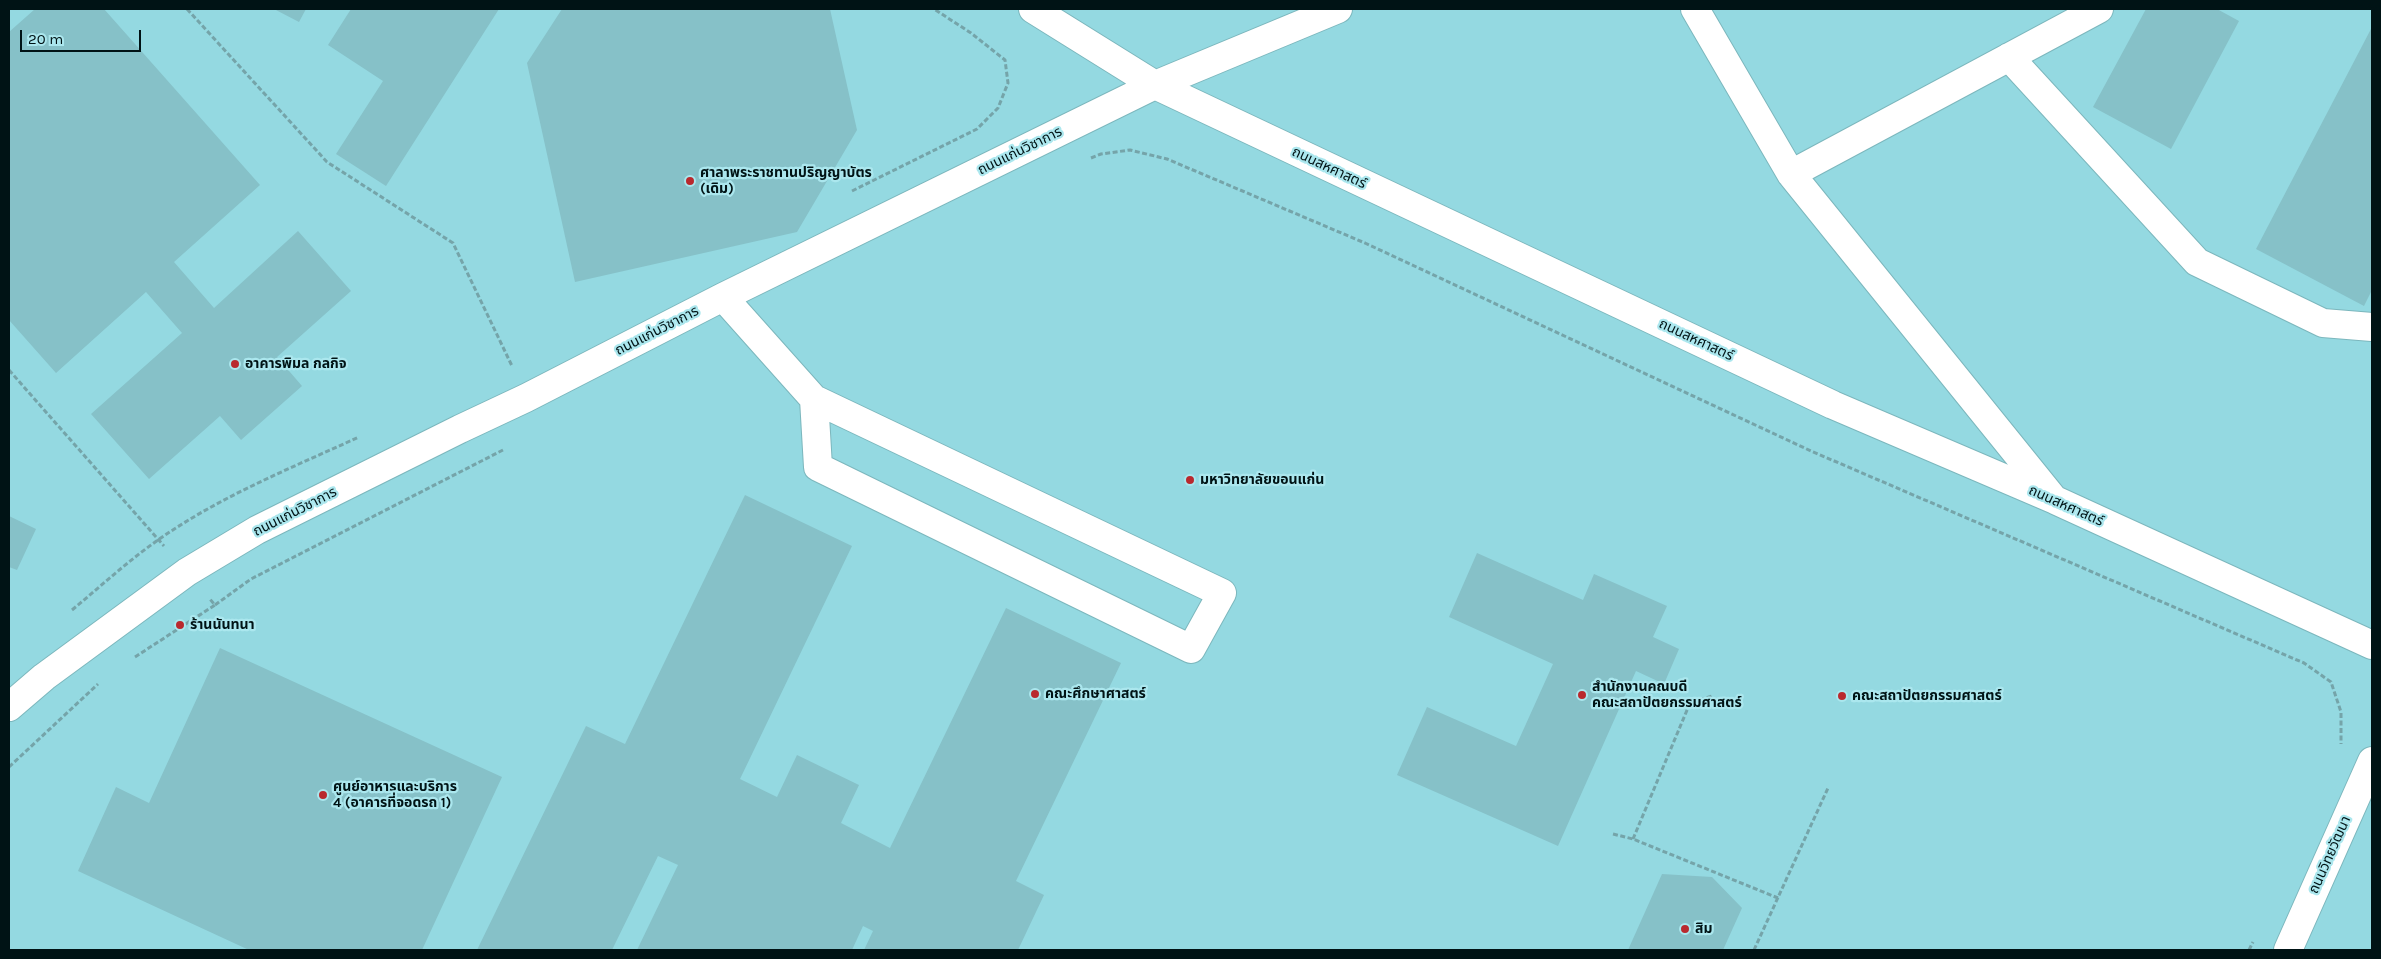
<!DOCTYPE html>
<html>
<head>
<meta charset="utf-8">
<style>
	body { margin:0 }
	#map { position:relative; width:2381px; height:959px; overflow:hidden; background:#abe7ee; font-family:Karla,sans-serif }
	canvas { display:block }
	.frame { position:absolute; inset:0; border:10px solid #001315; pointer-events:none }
	.scale { position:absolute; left:20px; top:30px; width:121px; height:22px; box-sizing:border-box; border:2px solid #001315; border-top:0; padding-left:6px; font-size:15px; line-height:18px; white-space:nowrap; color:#001315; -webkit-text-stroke:4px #abe7ee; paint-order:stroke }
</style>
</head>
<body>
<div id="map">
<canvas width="2381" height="959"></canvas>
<div class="frame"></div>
<div class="scale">20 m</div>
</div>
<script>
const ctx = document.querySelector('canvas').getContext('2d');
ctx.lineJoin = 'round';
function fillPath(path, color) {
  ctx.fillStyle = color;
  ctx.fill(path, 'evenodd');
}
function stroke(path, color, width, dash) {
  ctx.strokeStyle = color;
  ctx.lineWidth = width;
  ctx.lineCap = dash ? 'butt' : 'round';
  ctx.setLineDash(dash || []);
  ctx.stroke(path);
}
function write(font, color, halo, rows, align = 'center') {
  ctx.font = font + ' Karla,"Noto Sans Thai",sans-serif';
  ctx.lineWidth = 4.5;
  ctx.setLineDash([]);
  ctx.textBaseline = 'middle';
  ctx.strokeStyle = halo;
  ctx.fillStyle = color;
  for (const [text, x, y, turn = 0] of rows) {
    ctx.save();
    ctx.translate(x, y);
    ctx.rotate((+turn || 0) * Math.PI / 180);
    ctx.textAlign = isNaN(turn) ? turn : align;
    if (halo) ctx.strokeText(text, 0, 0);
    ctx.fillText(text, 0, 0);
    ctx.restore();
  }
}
fillPath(new Path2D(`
	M9,9H2372V950H9Z`), '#94d9e1');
fillPath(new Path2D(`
	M35,9H104L260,185L174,262L214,308L298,231L351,291L277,357L302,386L241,440L220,416L149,479L91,414L182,333L146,292L56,373L9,320V32Z
	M274,9H306L299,22Z
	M351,9H499L386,186L336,154L383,81L328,45Z
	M562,9H830L857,130L797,232L575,282L527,63Z
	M2146,9H2217L2239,21L2171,149L2093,107Z
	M2372,27V290L2364,306L2256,249Z
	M745,495L852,546L740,779L777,797L797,755L859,785L841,823L890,848L1006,608L1121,663L1016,881L1044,895L1018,950H864L873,931L863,926L852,950H637L678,865L658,856L612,950H477L586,726L625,744Z
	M9,516L36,529L17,570L9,567Z
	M1477,553L1583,600L1594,574L1667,606L1653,637L1679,649L1664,684L1636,671L1558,846L1397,775L1427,707L1516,746L1553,664L1449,617Z
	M220,648L502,777L422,950H249L78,871L116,787L149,803Z
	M1662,874L1712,877L1742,908L1723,950H1628Z`), '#86c1c8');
const minor = new Path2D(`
	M1033,9L1155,85L1833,405L2055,500L2372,645
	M1695,9L1791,174L2052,497
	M2009,57L2197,262L2323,323L2372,327
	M1791,174L2099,9
	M723,297L814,399L1222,593L1191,649L818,467L814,399
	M9,707L44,677L187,572L257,530L460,429L526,398L723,297L1155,85L1338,9
	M2288,950L2372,761`);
stroke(minor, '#7cb7bd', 30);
stroke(new Path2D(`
	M187,9L327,162L453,243L512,366
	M1091,158L1101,154L1130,150L1167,159L1365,243L1811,451L2304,663L2331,682L2341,712V744
	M852,191L977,129L998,108L1008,83L1005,60L971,33L934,9
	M9,370L164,546
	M215,605L251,579L503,450
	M72,610C101,586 128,561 158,540C219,497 291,468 359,437
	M135,657L215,605L209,598
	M9,767L98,684
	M1613,834L1633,839L1778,898
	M1633,839L1690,703L1712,696
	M1754,950L1828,788
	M2249,950L2253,942`), '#75a4a9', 3, [5, 2.5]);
stroke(minor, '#fff', 28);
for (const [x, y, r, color] of [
	[690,181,5,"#b9292e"],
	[235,364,5,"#b9292e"],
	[1190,480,5,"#b9292e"],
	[180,625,5,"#b9292e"],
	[1035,694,5,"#b9292e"],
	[1582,695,5,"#b9292e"],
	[1842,696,5,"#b9292e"],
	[323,795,5,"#b9292e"],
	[1685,929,5,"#b9292e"]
]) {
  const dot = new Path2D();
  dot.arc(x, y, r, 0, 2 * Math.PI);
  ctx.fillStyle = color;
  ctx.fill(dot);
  stroke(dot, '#abe7ee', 2);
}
write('14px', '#001315', '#abe7ee', [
	["ถนนแก่นวิชาการ",1020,151,-26],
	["ถนนสหศาสตร์",1329,168,25],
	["ถนนแก่นวิชาการ",657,331,-27],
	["ถนนสหศาสตร์",1696,340,25],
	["ถนนสหศาสตร์",2066,506,24],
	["ถนนแก่นวิชาการ",295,512,-27],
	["ถนนวิทยวัฒนา",2330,855,-66]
]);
write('bold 14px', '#001315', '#abe7ee', [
	["ศาลาพระราชทานปริญญาบัตร",700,173],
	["(เดิม)",700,189],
	["อาคารพิมล กลกิจ",245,364],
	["มหาวิทยาลัยขอนแก่น",1200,480],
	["ร้านนันทนา",190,625],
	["สำนักงานคณบดี",1592,687],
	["คณะสถาปัตยกรรมศาสตร์",1592,703],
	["คณะศึกษาศาสตร์",1045,694],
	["คณะสถาปัตยกรรมศาสตร์",1852,696],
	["ศูนย์อาหารและบริการ",333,787],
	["4 (อาคารที่จอดรถ 1)",333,803],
	["สิม",1695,929]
], 'left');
</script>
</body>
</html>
